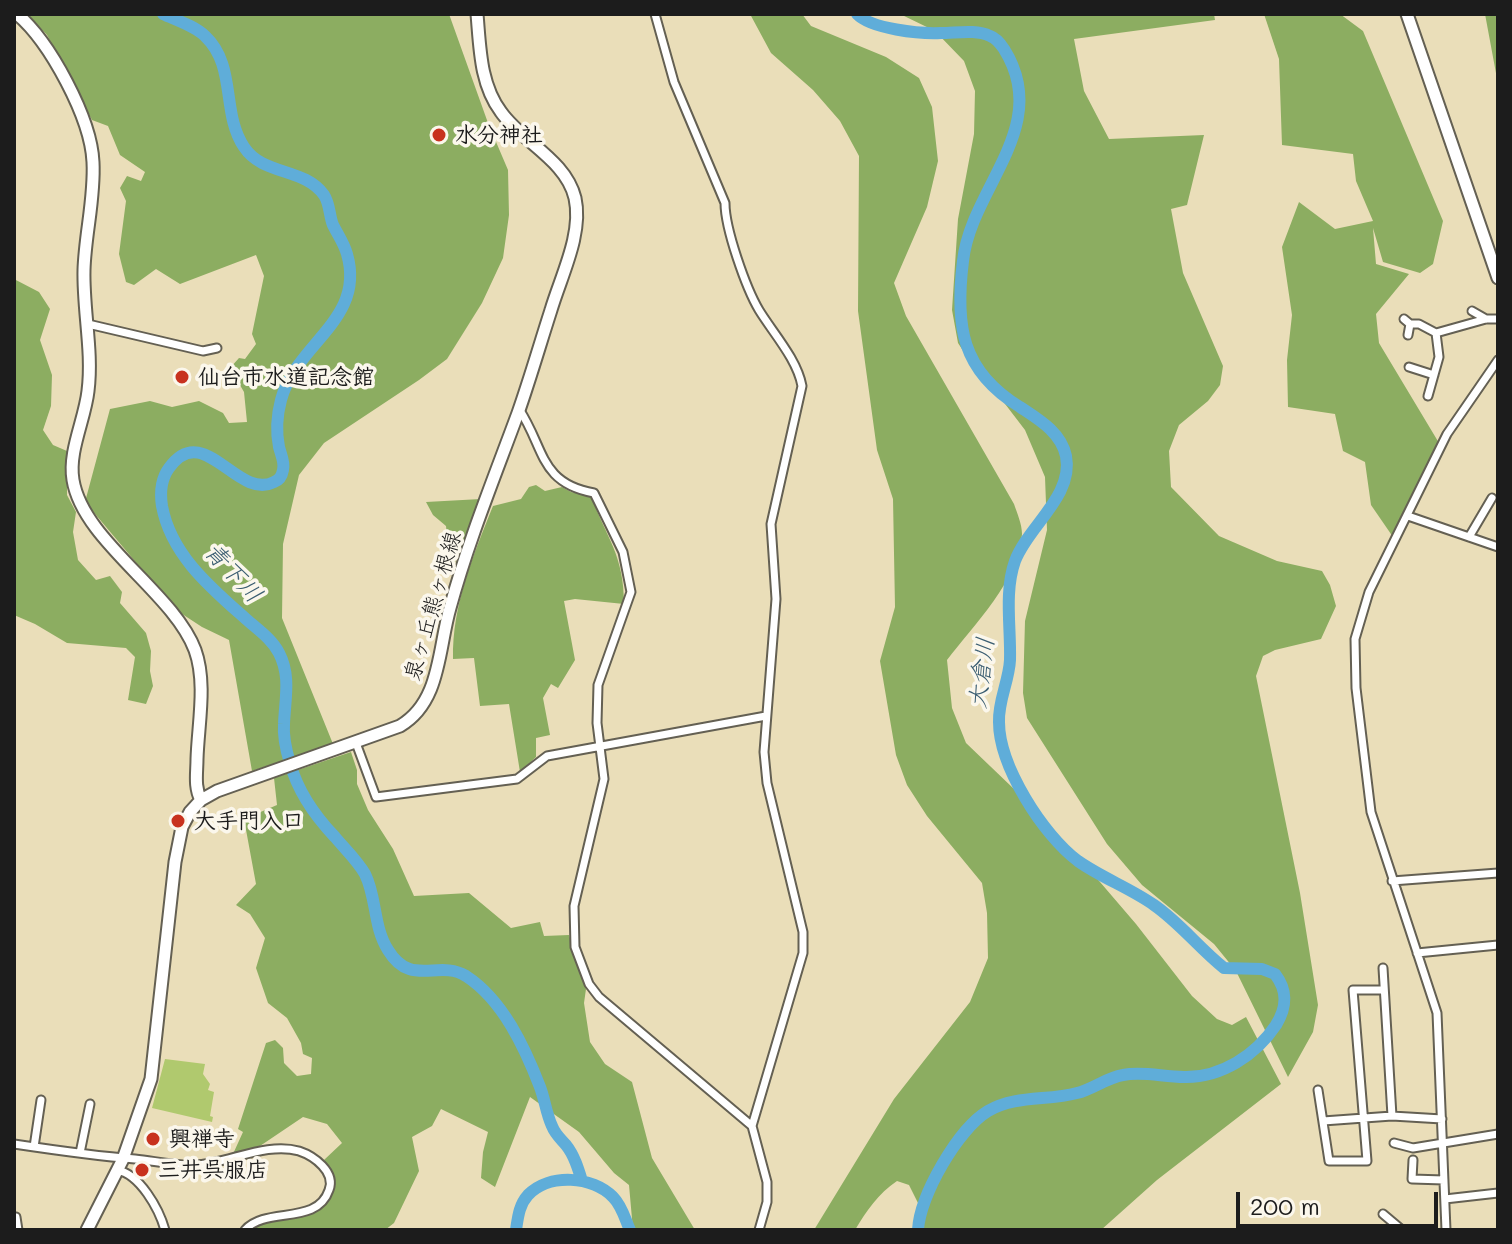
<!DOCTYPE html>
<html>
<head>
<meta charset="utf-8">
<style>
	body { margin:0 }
	#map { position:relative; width:1512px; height:1244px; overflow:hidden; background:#eadeb9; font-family:Mali,sans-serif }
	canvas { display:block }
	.frame { position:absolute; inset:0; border:16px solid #1c1c1c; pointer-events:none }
	.scale { position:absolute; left:1236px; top:1192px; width:202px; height:36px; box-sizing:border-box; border:4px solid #1c1c1c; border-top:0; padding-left:10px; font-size:24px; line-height:28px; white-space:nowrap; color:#1c1c1c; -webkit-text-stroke:6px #fbf7ec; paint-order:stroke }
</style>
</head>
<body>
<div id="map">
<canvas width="1512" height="1244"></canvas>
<div class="frame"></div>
<div class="scale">200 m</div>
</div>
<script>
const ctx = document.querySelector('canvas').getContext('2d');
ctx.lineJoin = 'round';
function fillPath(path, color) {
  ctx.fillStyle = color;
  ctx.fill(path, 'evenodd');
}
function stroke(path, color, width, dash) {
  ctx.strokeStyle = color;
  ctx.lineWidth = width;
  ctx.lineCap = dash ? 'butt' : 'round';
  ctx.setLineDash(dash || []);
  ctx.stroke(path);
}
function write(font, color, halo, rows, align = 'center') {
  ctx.font = font + ' Mali,"Klee One",sans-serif';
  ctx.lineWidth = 7;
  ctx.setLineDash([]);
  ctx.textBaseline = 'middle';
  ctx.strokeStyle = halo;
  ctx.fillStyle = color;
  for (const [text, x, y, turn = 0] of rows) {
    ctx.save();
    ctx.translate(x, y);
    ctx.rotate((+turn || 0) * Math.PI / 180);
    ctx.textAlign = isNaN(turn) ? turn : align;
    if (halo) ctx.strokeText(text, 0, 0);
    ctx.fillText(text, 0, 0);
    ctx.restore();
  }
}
fillPath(new Path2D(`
	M165,1059L205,1064L203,1074L210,1084L208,1090L214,1092L210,1116L213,1117L212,1122L152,1108Z`), '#b0c96e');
fillPath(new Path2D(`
	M27,14H449L488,123L508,170L509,215L503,258L482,303L447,359L419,380L324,443L299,475L283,544L282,618L333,744L252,771L229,640L202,627L176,610L85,502L110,409L150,401L172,407L199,401L223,413L229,423L247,422L244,392L230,368L239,358L245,359L256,344L252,334L264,276L256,255L180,284L156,269L134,285L126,282L119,254L126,201L120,188L127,176L141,181L145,172L120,155L108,126L92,120L47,35Z
	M750,14H802L811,26L886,57L919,78L932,107L938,161L927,207L894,283L906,316L1014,504C1017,513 1022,524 1022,534C1020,579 973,626 947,660L952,708L966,743L1038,812L1094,875L1136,924L1192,996L1217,1019L1232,1025L1246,1017L1281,1084L1157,1180L1101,1230H919L918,1203L909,1185L897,1181C878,1194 867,1210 855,1230H814L894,1099L970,1002L988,958L987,913L982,883L927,816L907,785L896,755L880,661L895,607L893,499L877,450L858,311L859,156L840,121L813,90L771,53Z
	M900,14H1214L1215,20L1074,39L1084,91L1109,139L1204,135L1187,205L1171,209L1183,273L1223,366L1220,385L1208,401L1179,425L1169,451L1171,487L1219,536L1277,561L1322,571L1330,585L1336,606L1321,639L1275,650L1263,656L1256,676L1300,893L1318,1005L1313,1032L1288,1077L1236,971L1214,944L1142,885L1107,844L1027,718L1023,693L1025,621L1047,530L1045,477L1025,430L999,396L977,372L958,343L952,310L958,219L974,134L975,91L964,61L935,31Z
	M1264,14H1340L1363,31L1443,221L1433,264L1420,273L1383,262L1373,228L1376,264L1409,274L1376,314L1379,343L1439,443L1393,537L1371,505L1365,462L1343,451L1335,414L1288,407L1287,360L1292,315L1282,247L1299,202L1335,229L1373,221L1356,181L1353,154L1282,145L1279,59Z
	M1485,14H1498V84Z
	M14,279L39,292L50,309L40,340L52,375L51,406L43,430L53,445L67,451V495L76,512L73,532L78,560L96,580L110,576L122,592L120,603L146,633L151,651L150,671L153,686L146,704L128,700L135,657L126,648L67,643L35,624L14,615Z
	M536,485L545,491L562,487L571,492L591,496C607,539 624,555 624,604L575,599L564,601L575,660L558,688L551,684L543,698L550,735L536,738V757L520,772L509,704L480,706L474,658L453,659C452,605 473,556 493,506L521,499L529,487Z
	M481,499L451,572L446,526L433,515L426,502Z
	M351,752L357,770V784L368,810L393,849L414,896L469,893L511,928L540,922L544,936L569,935L586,989L584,1003L590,1042L605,1064L632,1082L652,1158L695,1230H633L629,1185L614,1173L579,1132L530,1097L495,1187L481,1178L483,1152L488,1132L441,1109L432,1126L412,1137L419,1171L394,1223L385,1230H249C280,1204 310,1236 335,1186L333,1174L324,1160L342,1143L327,1124L303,1117L260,1146L233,1154L243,1132L238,1129L266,1043L275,1040L283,1048L284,1063L297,1076L311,1074L312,1058L303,1054L301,1043L287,1018L268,1003L256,968L265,938L250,914L236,905L256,884L244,819L277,805L274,778Z`), '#8cad61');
stroke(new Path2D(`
	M163,14C176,20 195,26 205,36C237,66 221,113 244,147C263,176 304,167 324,195C330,204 329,215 333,225C338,235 344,243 347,254C366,320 296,343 281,400C277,415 276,432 279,447C281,455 285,462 283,470C282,476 280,480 274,482C237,501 204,419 169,468C161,479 160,493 162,506C171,555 211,588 246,619C257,629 272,639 279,653C291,676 285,699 284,724C283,737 286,750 290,763C298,792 314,815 335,837C345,849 357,860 365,874C377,898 373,926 388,950C411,988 438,959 466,976C503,1000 525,1048 540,1087C545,1100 546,1113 552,1126C555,1134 560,1138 566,1145C574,1155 578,1168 582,1181
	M857,14C871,29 920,34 941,33C956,33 976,29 990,36C996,38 1000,43 1004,49C1053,127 971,187 963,261C955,325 961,371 1020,407C1038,419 1061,432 1066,456C1074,496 1028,526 1015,561C1004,592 1011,628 1010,660C1009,681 998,701 999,722C999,766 1043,835 1078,861C1102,878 1130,888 1154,905C1180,923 1199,948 1224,968L1262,969L1275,974C1288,991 1287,1007 1276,1025C1256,1055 1221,1078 1184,1077C1163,1077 1143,1071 1123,1075C1106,1078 1093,1089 1077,1093C1047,1101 1016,1095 988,1111C958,1129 920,1195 918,1230
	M516,1230C518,1217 519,1205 528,1195C549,1173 593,1176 613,1197C622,1206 625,1219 630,1230`), '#5fadd9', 12);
const street = new Path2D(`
	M655,14L674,82L725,203C725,229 746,288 759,310C773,333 797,359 802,386L771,524L776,599L764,752L767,783L803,932V953L752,1126
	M1472,311L1486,319
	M1404,319L1410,324L1408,335
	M88,324L203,351L217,348
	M1410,324H1419L1436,333L1486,319H1498
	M1409,367L1434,375
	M1428,396L1439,357L1436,333
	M519,409C545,448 539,483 594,493L623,552L631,592L598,685L597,723L604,779L574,906L575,947L589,984L599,997L752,1126L767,1182V1202L759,1230
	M1408,516L1498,547
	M1469,537L1492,498
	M356,743L376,797L517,779L547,756L766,716
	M1392,881L1498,873
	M1417,953L1498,945
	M1383,968L1392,1116
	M1318,1090L1329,1161H1367L1353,990H1384
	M1323,1121L1392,1116L1442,1119
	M1394,1143L1413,1148L1498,1134
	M14,1144C54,1150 95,1156 135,1159C154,1161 172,1165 190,1165C225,1166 264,1141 299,1151C314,1156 336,1172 329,1190C317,1226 266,1206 245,1230
	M34,1147L41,1100
	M80,1153L90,1104
	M1413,1160L1412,1179L1444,1180
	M117,1170C140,1174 159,1209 165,1230
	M1445,1199L1498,1193
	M1383,1214L1402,1230
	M16,1217L18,1230
	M1446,1230L1437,1013L1371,812L1356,688L1355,639L1369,592L1447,434L1498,360`);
const secondary = new Path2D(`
	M17,14C50,42 91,118 93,162C95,198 85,234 84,270C83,311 93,351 88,391C85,419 68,452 73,480C83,541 173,592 195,650C207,683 198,725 197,759C197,773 194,787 201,800
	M1407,14L1498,278
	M87,1230L123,1159L151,1079L175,862L182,827L190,812L201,800L217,791L400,726C441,702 438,649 450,608C468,542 494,478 518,413C530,379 540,344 551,310C561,276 583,234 575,198C566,160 522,142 501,112C480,84 480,48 477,14`);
stroke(street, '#646053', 11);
stroke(secondary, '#646053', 15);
stroke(street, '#fff', 7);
stroke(secondary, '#fff', 11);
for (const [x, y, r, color] of [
	[439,135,8,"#c8321e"],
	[182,377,8,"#c8321e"],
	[178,821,8,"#c8321e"],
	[153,1139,8,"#c8321e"],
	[142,1170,8,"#c8321e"]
]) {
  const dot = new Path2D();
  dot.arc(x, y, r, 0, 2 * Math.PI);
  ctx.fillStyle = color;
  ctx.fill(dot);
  stroke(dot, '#fbf7ec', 3);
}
write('bold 22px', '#1c1c1c', '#fbf7ec', [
	["水分神社",455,135],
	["仙台市水道記念館",198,377],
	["大手門入口",194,821],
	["興禅寺",169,1139],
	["三井呉服店",158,1170]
], 'left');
write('22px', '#1c1c1c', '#fbf7ec', [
	["泉ヶ丘熊ヶ根線",433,606,-74]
]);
write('italic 24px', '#3a5d71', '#fbf7ec', [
	["青下川",233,573,47],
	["大倉川",982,673,-83]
]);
</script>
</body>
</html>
